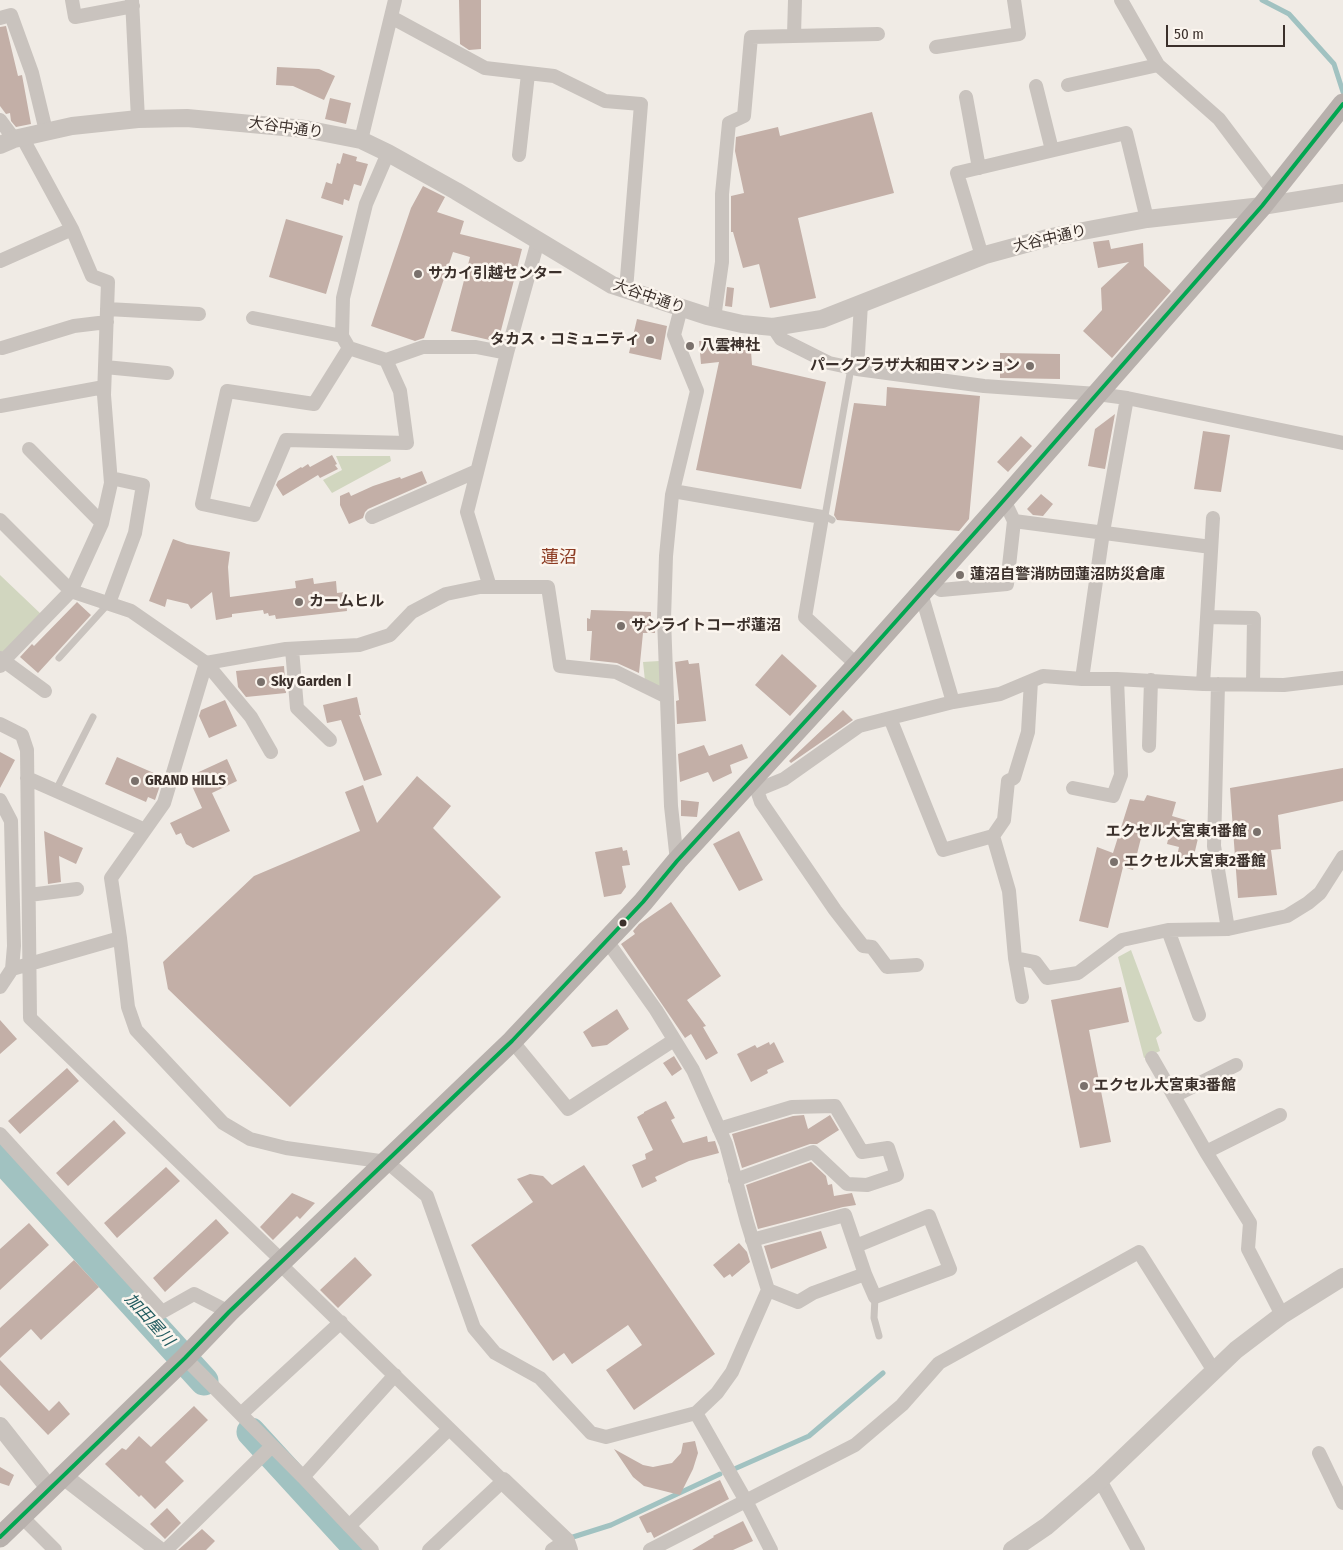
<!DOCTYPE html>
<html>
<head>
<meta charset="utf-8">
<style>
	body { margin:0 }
	#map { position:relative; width:1343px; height:1550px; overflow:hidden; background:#f0ebe5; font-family:"Fira Sans Condensed",sans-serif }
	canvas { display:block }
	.scale { position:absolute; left:1166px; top:25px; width:119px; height:22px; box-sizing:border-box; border:2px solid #3b302b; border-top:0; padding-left:6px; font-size:15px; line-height:18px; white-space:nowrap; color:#3b302b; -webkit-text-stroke:4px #fbf5ee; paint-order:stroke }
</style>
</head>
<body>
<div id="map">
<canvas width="1343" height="1550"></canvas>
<div class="scale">50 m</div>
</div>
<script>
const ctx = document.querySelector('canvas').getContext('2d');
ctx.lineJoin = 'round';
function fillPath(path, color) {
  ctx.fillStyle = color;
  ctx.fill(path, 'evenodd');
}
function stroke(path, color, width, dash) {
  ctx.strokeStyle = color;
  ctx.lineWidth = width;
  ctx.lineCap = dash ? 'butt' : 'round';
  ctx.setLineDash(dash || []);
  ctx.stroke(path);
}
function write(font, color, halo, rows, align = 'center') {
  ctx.font = font + ' "Fira Sans Condensed","Noto Sans JP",sans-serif';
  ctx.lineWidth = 5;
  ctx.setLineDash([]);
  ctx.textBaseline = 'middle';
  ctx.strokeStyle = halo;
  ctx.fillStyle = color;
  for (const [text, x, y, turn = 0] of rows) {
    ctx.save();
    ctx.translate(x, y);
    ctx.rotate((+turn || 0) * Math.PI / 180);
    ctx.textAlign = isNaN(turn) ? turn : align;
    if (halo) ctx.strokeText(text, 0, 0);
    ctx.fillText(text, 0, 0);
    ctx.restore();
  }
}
fillPath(new Path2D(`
	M336,456H390L391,461L332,493L323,480L342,470Z
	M0,575L42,615L4,656L0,653Z
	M659,661L662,690L645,681L643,662Z
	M1131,950L1162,1033L1156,1038L1160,1051L1144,1058L1118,957Z`), '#d1d6bf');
stroke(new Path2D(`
	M1262,0L1289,14L1334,64L1343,92
	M732,1470L809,1436L883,1373
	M573,1537L611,1525L720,1474`), '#a1c2c1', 5);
stroke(new Path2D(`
	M0,1157L204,1381
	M251,1432L359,1550`), '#a1c2c1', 29);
fillPath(new Path2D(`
	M459,0H481V49L469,50L460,44Z
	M6,26L18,76L22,75L31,124L16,127L11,121L10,113L6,114L0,106V27Z
	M277,67L319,69L335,76L324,100L293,86L276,85Z
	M330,98L351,103L346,124L325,119Z
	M872,112L894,193L798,218L816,298L770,308L759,264L743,268L733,232H731V196L744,193L735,151L736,137L778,127L780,136Z
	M343,153L357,157L356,161L368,164L361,186L354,184L349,201L344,199L343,205L321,198L326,182L332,184L337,163L340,164Z
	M423,186L445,197L437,212L464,221L460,234L522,249L498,342L451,331L470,257L453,252L424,338L415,341L371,326L411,208Z
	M286,219L343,236L326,294L269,277Z
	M1109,240L1111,249L1143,243L1144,266L1171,291L1112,358L1083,331L1102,310L1101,288L1129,262L1098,268L1093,242Z
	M727,287L734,288L732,307L725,306Z
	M637,319L667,326L661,360L629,353Z
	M750,338L752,365L826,382L801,489L696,470L719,362L701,364L699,341Z
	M1000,353L1060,354V379L1000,378Z
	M887,387L980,396L969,519L959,531L837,520L834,515L854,403L886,406Z
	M1115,414L1105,469L1088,466L1095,429Z
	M1203,431L1230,435L1221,492L1194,489Z
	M1021,436L1032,446L1008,472L997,462Z
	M332,455L337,464L335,465L338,469L320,478L318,475L283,496L276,485L278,481L301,467L302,468L308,464L310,467Z
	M422,471L427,483L368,509L365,512L363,518L349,524L340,505V496L349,492L351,496L373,486L400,477L401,479Z
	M1041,494L1053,504L1043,516L1033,515L1027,509Z
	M173,539L187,544L230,552L228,567L230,597L296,588L295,581L313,578L314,584L336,581L337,593L345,592L347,611L276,619L275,615L269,616L268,613L264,614L263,610L232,614V617L216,620L212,592L191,609L188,604L167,599L165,607L149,601Z
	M77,602L91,615L38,673L20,657L32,644L34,646Z
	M591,610L651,612V620H655V633H643L639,673L617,663L590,660L592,631H587V618L590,619Z
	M782,654L817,686L790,716L755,685Z
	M688,660L689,664L699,663L706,721L677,724L676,701L679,700L675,662Z
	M284,666L286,693L246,697L238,687L236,671Z
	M357,697L361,715H359L382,775L364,781L341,720L327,723L323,705Z
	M225,700L237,726L209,738L199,716L201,710Z
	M843,710L853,720L791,763L789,761Z
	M742,744L748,758L730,765L732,773L713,782L708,772L680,782L678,754L704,745L709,756Z
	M0,752L15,760L0,788Z
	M117,757L163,777L155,800L148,797L146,802L105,784Z
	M227,759L237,781L212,793L230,831L193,848L186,844L181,833L176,835L170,823L202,808L188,777Z
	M1343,768V801L1278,815L1281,849L1271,850L1277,895L1238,898L1230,788Z
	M417,776L451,806L433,828L501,897L290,1107L168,989L163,962L254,876L360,831L345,792L363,785L377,823Z
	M1147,795L1176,802L1172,816L1189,821L1186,830L1199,834L1192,864L1176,860L1179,847L1167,844L1170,831L1144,826L1133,870L1123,867L1108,928L1079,921L1097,847L1113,853L1130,799L1144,801Z
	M681,800L699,802L697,817L681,816Z
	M44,831L83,848L76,864L59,856L61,882L48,884Z
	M739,831L763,880L739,891L713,844Z
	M622,847L623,851L627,850L630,865L622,866L626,887L621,894L604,897L595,852Z
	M671,902L721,976L687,1000L706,1026L703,1027L718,1053L706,1060L691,1034L685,1038L621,944L635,934L633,931L639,924Z
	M1121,987L1129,1022L1089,1030L1111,1142L1080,1148L1051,1000Z
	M617,1009L629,1029L607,1045L592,1047L583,1032Z
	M0,1020L17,1039L0,1054Z
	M769,1042L770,1045L774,1042L784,1062L767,1070L768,1073L751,1082L737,1054L755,1045L757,1048Z
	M674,1056L682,1069L672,1076L663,1063Z
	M67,1068L79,1081L20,1134L8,1121Z
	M666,1101L675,1118L671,1120L683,1143L707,1136L708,1142L715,1141L719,1153L689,1161L655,1177L657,1181L642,1188L632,1165L646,1159L645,1154L653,1150L637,1117L644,1113V1112Z
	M804,1115L808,1129L830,1115L839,1130L817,1144H810L742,1168L732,1134L793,1116Z
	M114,1120L126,1133L68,1186L56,1173Z
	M811,1162L826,1176L828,1185L832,1184L834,1196L852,1193L856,1205L843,1207L758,1229L746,1185Z
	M584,1165L715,1354L634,1410L606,1370L642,1345L628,1325L572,1364L564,1353L553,1361L471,1245L533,1202L517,1179L530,1174L543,1176L552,1185Z
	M166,1167L180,1181L117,1238L104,1223Z
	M292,1193L315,1203L300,1219L297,1216L273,1240L260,1227Z
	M216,1219L229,1233L165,1292L153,1278Z
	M29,1223L49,1245L0,1290V1249Z
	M821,1231L827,1248L771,1269L764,1246Z
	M739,1243L747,1252L750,1262L732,1277L730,1274L724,1278L713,1265Z
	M355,1257L372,1275L338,1308L320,1290Z
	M74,1260L99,1287L41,1340L31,1329L0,1358V1328Z
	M0,1360L49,1411L59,1401L70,1414L48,1435L0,1385Z
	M194,1406L208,1420L165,1462L184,1481L155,1509L141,1495L139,1497L105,1464L122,1448L126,1450L139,1436L151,1447Z
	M695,1441L698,1453L693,1469L680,1495L644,1486L633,1477L614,1449L643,1465L653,1467L672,1463L681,1453L683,1443Z
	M0,1467L14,1475L9,1486L0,1483Z
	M720,1480L729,1499L654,1538L651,1532L647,1533L639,1517Z
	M167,1508L181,1523L165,1539L150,1524Z
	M743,1521L753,1541L733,1550H692L714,1537L713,1536Z
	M202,1529L215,1541L206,1550H178Z`), '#c3afa7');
stroke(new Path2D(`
	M832,520L825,516L851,368
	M59,658L109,603
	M56,790L93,717
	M875,1297L874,1318L879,1336`), '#c9c3be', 7);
stroke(new Path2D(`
	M72,0L75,17L133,6
	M132,0L138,119
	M1121,0L1158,65L1219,119L1274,192
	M391,17L485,68L554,76L605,101L641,104L626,290
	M0,18L11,15L32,73L46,131
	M794,35L795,0
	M936,47L1019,34L1014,0
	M1068,85L1158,65
	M1036,86L1052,150
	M966,97L979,168
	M0,120L14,139
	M361,140L395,0
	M519,155L528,74
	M982,256L957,173L1126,133L1147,219
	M0,261L72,229
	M107,309L199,314
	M253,318L342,336
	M714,318L722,262V194L729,123L744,116L751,37L878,34
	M773,327L781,339L829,363L857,369L984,386L1097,394L1127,398L1343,443
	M2,348L74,326L107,322
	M349,348L314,404L227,391L202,504L254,515L286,440L407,443L400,391L386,360L349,348L342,336L343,298L366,204L388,153
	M386,360L423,347H476L507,353
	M105,367L167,373
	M857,369L861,304
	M0,406L104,387
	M29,449L102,523
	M673,491L822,517L805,617L857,665
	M1004,500L1014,521L1211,547
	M372,517L477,471
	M0,520L71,591L131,611L206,663L286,649L359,645L390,635L412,612L446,594L480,587H548L560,666L616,672L667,697
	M930,583L941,590L1007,584L1014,521
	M490,587L467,512L507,353L538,241
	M921,593L953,702
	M109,603L135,533L143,485L111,478
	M1207,617L1254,618L1253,684
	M292,649L297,708L330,740
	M0,658L45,691
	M0,666L4,660L71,591L102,523L111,483L104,395L108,282L92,276L72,229L22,137
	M1082,679L1103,532L1127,398
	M1203,684L1213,518
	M1218,684L1214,846L1228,929
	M890,718L953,702L1000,694L1043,676L1082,679H1117L1203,684L1284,685L1343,678
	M0,724L22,735L27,750L30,1018L276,1255L280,1264L503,1481L429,1550
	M1149,746L1151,680
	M271,752L251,717L206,663L164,803L111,878L120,938L128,1007L136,1030L223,1123L250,1139L286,1148L387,1162L427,1196L474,1328L495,1353L540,1378L591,1433L606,1437L696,1413L717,1393L732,1372L768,1290L747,1222L726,1144L693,1070L656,1010L607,941
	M27,778L145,830
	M749,783L757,790L784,779L859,726L890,718L943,850L993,836L1009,891L1015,958L1022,997
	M1073,788L1113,796L1121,775L1117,679
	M757,790L761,802L835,910L863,946L872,947L887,967L917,965
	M0,800L11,821L14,946L12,969L120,938
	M993,836L1004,820L1008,781L1014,778L1028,732L1031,681
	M677,861L671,806L664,619L666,556L672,495L697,391L674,335L681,308
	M29,895L77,889
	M1168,930L1199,1015
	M1015,958L1035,962L1047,978L1078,973L1122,940L1168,930L1228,929L1287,916L1308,903L1320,893L1343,857
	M0,987L12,969
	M512,1041L568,1109L674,1040
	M1152,1058L1206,1152L1250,1223L1248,1249L1282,1315
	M1174,1096L1236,1065
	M719,1129L792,1107L835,1106L862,1152L888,1148L897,1175L867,1185L847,1184L813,1152L735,1180
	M0,1134L162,1312L194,1294L229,1312
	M1206,1152L1280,1115
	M752,1240L845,1215L865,1274L813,1293L798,1302L768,1290
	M856,1246L929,1216L950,1269L875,1297L865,1274
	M185,1358L303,1477L372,1550
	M696,1413L746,1501L771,1550
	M241,1414L341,1322
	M1319,1453L1343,1503
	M303,1477L395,1375
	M1100,1480L1138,1550
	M21,1516L55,1550
	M349,1526L449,1429
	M166,1550L272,1446
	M552,1550L566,1541
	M650,1550L855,1445L902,1405L939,1363L1139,1252L1214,1371`), '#c9c3be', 14);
stroke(new Path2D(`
	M0,145L14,139L72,126L138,119L187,118L305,129L361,140L388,153L456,191L612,285L707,316L742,324L773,327L822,319L985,255L1051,237L1147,219L1262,206L1343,193
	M0,1426L49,1488
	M62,1475L159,1550
	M503,1481L566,1541L569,1550
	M1012,1550L1047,1526L1100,1480L1236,1350L1282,1315L1343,1277`), '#c9c3be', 18);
stroke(new Path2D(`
	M0,1537L185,1358L229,1312L512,1041L643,902L677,861L857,665L1004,500L1262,206L1343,104`), '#b8b1ad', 21);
stroke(new Path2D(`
	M0,1537L185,1358L229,1312L512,1041L643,902L677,861L857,665L1004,500L1262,206L1343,104`), '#00a651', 4);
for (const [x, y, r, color] of [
	[418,274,5,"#7a716c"],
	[650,340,5,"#7a716c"],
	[690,346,5,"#7a716c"],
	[1030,366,5,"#7a716c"],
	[960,575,5,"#7a716c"],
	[299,602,5,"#7a716c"],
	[621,626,5,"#7a716c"],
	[261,682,5,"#7a716c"],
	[135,781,5,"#7a716c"],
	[1257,832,5,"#7a716c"],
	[1114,862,5,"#7a716c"],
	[623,923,4.5,"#3b302b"],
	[1084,1086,5,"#7a716c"]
]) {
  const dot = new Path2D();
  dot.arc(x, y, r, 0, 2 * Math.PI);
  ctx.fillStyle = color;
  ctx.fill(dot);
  stroke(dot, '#fbf5ee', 2);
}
write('15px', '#3b302b', '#fbf5ee', [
	["大谷中通り",286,128,8],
	["大谷中通り",1050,239,-13],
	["大谷中通り",649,297,19]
]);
write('bold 15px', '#3b302b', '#fbf5ee', [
	["サカイ引越センター",428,274],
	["タカス・コミュニティ",640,340,"right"],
	["八雲神社",700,346],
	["パークプラザ大和田マンション",1020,366,"right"],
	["蓮沼自警消防団蓮沼防災倉庫",970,575],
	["カームヒル",309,602],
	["サンライトコーポ蓮沼",631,626],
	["Sky GardenⅠ",271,682],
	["GRAND HILLS",145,781],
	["エクセル大宮東1番館",1247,832,"right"],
	["エクセル大宮東2番館",1124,862],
	["エクセル大宮東3番館",1094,1086]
], 'left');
write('italic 16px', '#1f5a5e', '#fbf5ee', [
	["加田屋川",149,1320,48]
]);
write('18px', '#8c3b22', '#fbf5ee', [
	["蓮沼",559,558]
]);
</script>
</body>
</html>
